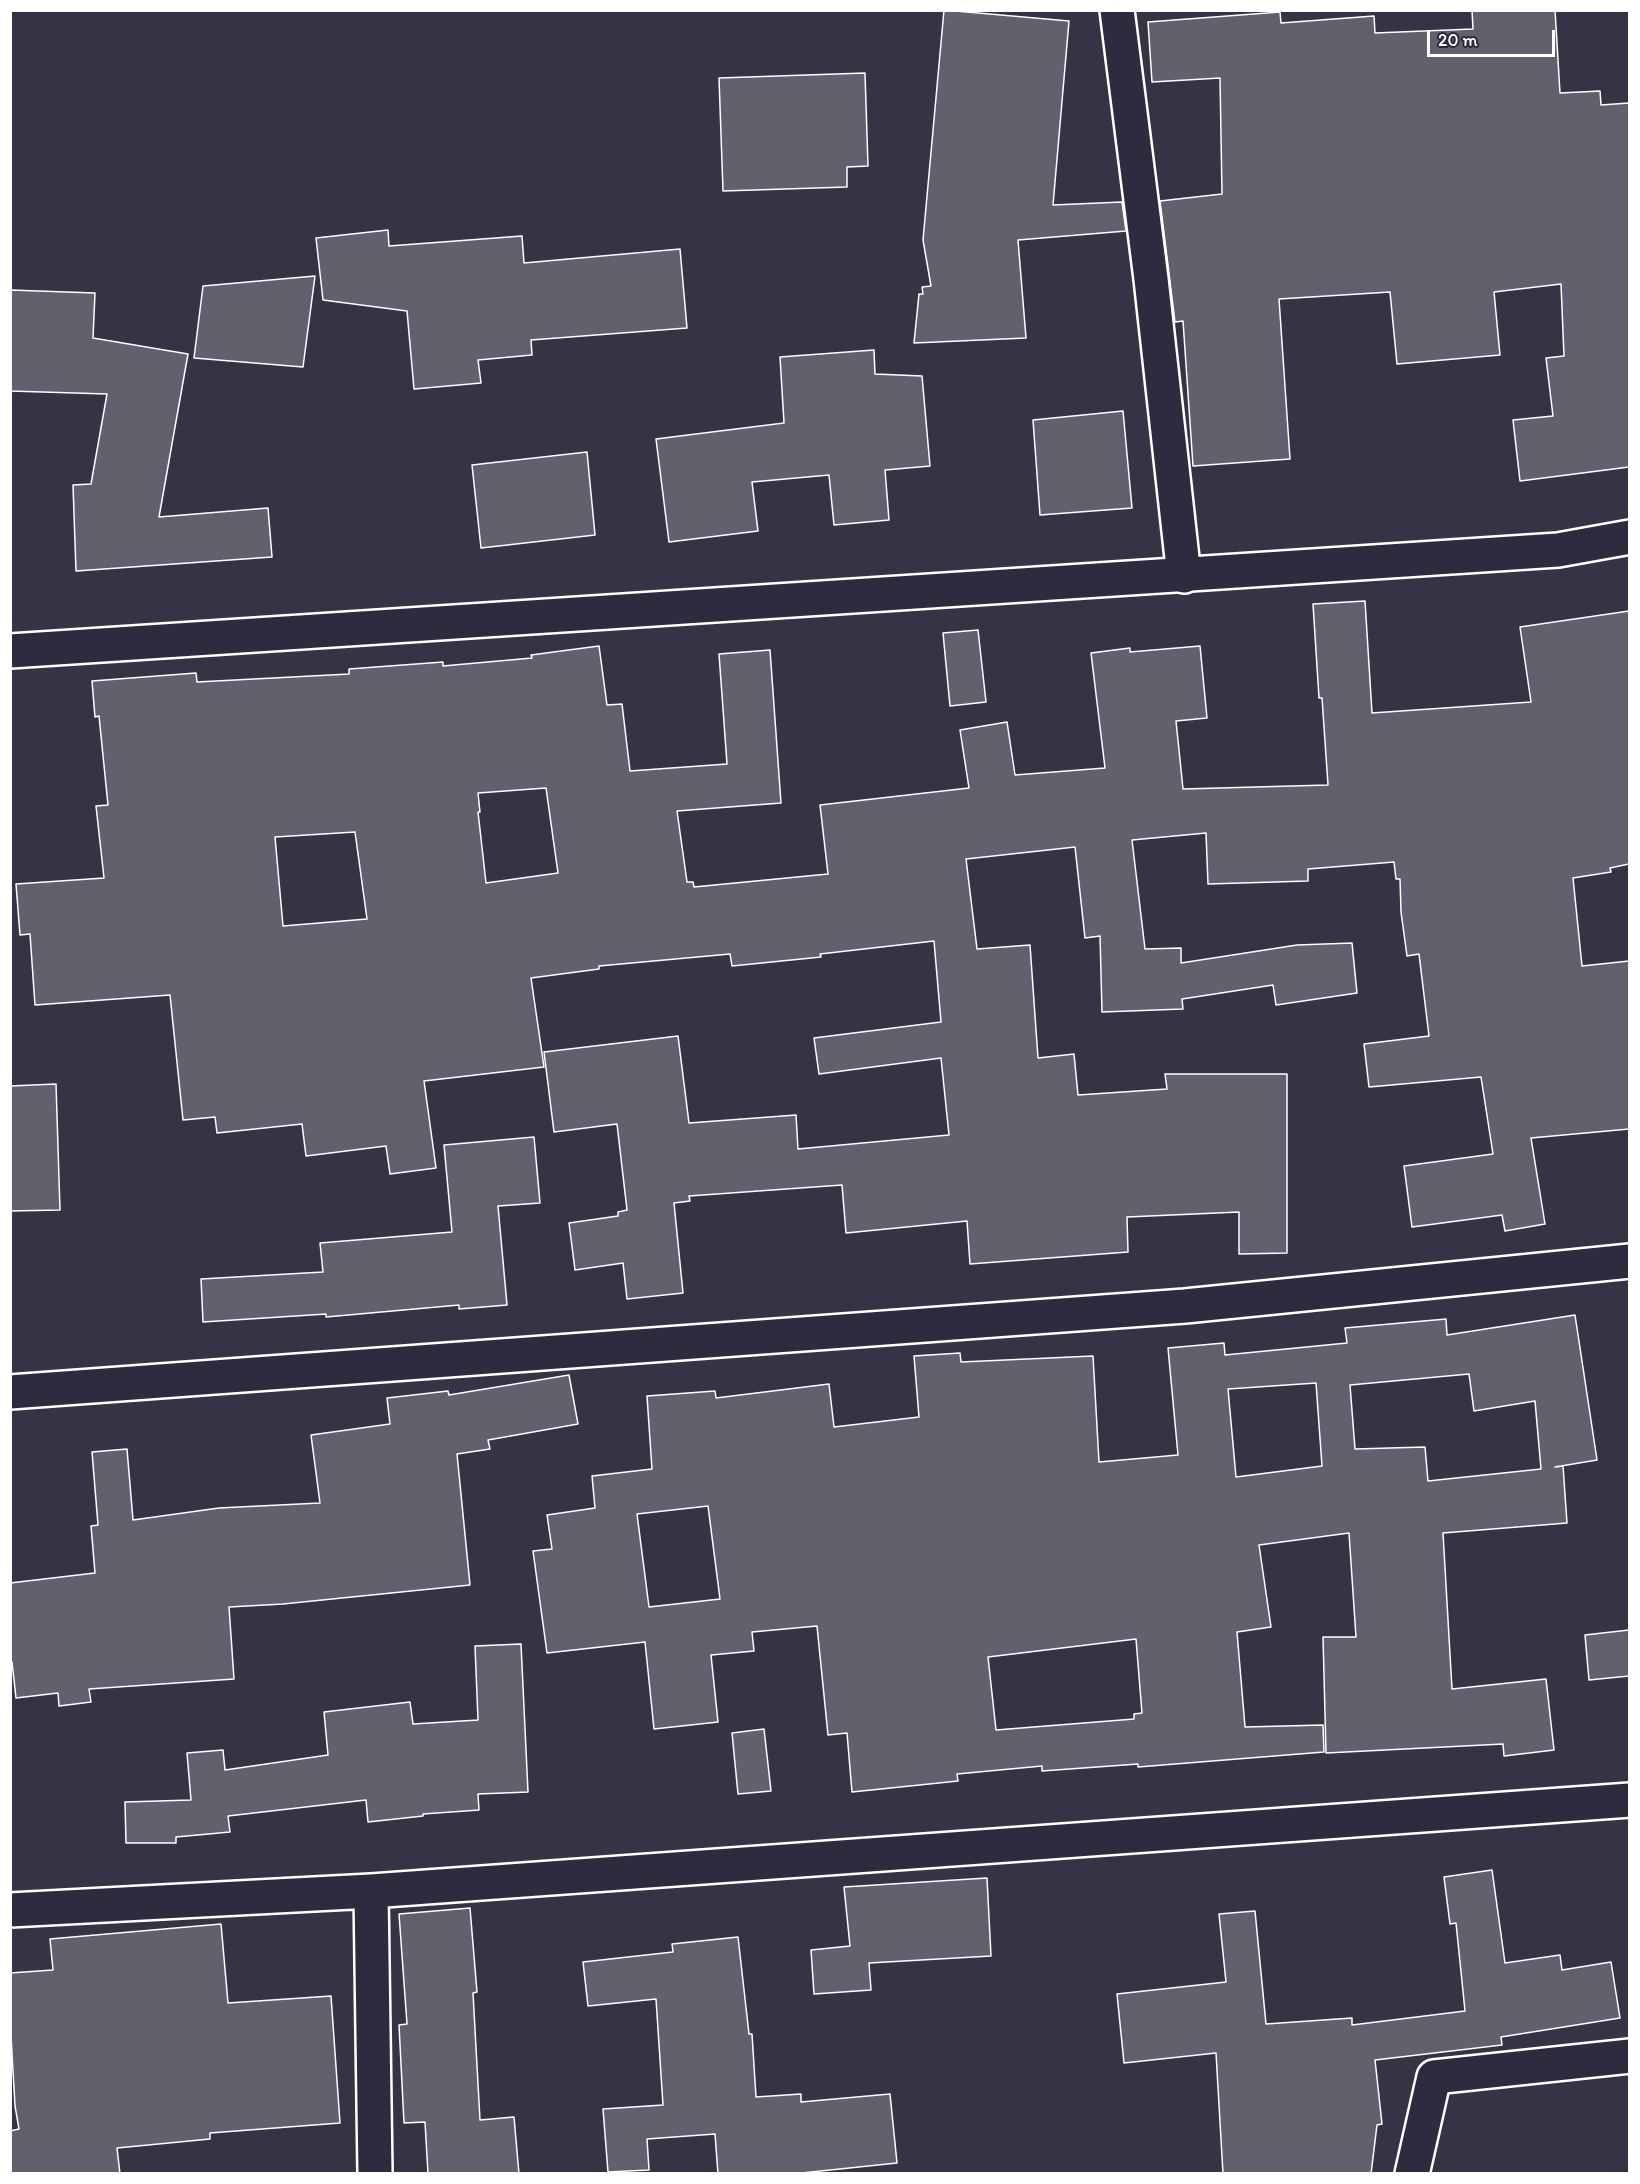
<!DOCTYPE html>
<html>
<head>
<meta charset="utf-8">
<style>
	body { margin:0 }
	#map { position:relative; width:1640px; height:2184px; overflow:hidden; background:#373345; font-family:Itim,sans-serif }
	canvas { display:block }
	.frame { position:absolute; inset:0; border:12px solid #fff; pointer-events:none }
	.scale { position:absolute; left:1427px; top:30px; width:128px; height:27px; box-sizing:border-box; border:3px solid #fff; border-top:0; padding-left:8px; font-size:18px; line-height:21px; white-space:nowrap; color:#fff; -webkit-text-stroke:4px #2f2a3d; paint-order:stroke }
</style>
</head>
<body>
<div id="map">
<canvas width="1640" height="2184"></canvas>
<div class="frame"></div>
<div class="scale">20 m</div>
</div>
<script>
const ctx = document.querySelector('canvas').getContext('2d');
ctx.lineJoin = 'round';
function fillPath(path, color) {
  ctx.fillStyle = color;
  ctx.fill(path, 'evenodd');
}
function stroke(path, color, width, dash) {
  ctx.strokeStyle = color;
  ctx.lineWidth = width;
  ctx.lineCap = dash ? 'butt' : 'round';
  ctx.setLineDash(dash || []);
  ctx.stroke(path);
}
const building = new Path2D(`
	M944,10L1069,21L1053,205L1122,202L1126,231L1018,240L1026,338L914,343L919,294H923L922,287L931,286L923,240Z
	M1472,10H1555L1560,93L1600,91L1601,105L1629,103V467L1520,481L1513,420L1553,416L1546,358L1564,356L1561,284L1494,292L1500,355L1397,364L1390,292L1279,299L1290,459L1193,466L1183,321L1175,322L1160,201L1222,194L1220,78L1152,82L1148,22L1280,12L1281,23L1374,16L1375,33L1473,29Z
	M865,73L868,166L847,167V187L723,191L719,78Z
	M388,230L389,246L522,236L524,263L680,249L687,328L531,340L532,355L478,360L481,383L414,389L407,311L323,300L316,238Z
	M315,276L303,367L194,358L203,286Z
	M10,290L95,293L93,338L188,354L159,517L268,508L272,557L76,571L73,485L91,484L107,394L10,391Z
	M874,350L875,374L922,376L930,466L885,470L889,520L834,525L829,475L752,482L758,531L669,542L656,439L784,423L780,357Z
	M1123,411L1132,508L1040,515L1033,420Z
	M587,452L595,535L481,548L472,465Z
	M1365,601L1372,713L1531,702L1520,627L1629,611V864L1610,868L1611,872L1573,878L1582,966L1629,961V1129L1531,1138L1545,1224L1505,1231L1502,1215L1412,1227L1404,1166L1493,1154L1481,1077L1369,1087L1364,1044L1429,1036L1419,954L1407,956L1401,912L1400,879H1396L1394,862L1308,869V881L1208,884L1206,833L1132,840L1145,949L1181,948V963L1297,945L1352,943L1357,993L1276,1005L1273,985L1182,999L1183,1009L1102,1012L1100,936L1085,938L1075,847L966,859L977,949L1030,945L1038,1058L1074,1054L1078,1095L1167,1089L1165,1074H1287V1253L1239,1254V1212L1127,1217L1128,1252L970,1264L967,1221L846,1233L842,1185L689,1196L690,1201L674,1203L683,1293L627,1299L623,1263L575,1270L569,1223L618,1216V1212L627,1210L617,1124L554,1132L544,1052L678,1036L689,1123L796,1115L798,1149L949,1135L941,1058L819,1074L814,1038L941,1022L934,941L820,954L821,957L732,966L730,954L599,966V969L531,978L544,1067L424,1081L436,1168L390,1174L386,1146L306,1156L302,1124L217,1133L215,1117L183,1120L170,995L35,1005L30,934L20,935L16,884L104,878L96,806L108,805L99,716L95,717L92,681L196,673L197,682L349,674V669L443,662V666L532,658L531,655L599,646L607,705L622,704L630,771L727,764L719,654L770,650L781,803L677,811L687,882H693L694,887L828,874L820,805L969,788L960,730L1007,722L1015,775L1105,768L1091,653L1130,648V652L1200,646L1207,718L1176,721L1183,789L1328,785L1322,698H1319L1313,604ZM546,788L558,873L486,883L478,812H480L478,793ZM355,832L367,919L283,926L275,837Z
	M978,630L986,702L950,706L943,633Z
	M56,1084L60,1210L10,1211V1086Z
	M534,1137L540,1203L498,1206L507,1305L459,1309V1305L326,1317V1314L203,1322L201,1279L323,1272L320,1243L452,1232L444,1145Z
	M1575,1315L1597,1460L1555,1467L1563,1466L1567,1523L1443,1533L1452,1689L1546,1679L1554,1750L1504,1756L1503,1744L1326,1753L1323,1637H1356L1349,1533L1259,1545L1271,1627L1237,1632L1245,1727L1323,1725L1324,1752L1138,1767V1764L1042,1771V1766L957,1774L958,1781L852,1792L847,1733L828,1735L817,1626L752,1632L754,1651L711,1655L718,1722L654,1729L645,1642L547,1653L533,1551L552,1549L547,1515L595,1508L592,1476L652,1469L647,1396L715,1391L716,1398L829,1384L834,1427L919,1417L914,1356L960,1353L961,1362L1093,1356L1099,1462L1178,1455L1168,1348L1224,1343L1225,1355L1347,1343L1345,1328L1446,1319L1447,1335ZM1469,1374L1474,1411L1535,1401L1541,1469L1428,1481L1425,1447L1355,1449L1350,1385ZM1316,1383L1322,1466L1236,1477L1228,1389ZM708,1506L720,1599L649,1607L637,1514ZM1136,1639L1142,1713L1134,1714V1719L996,1730L988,1657Z
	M569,1375L578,1424L488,1440L490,1449L457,1454L470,1585L283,1604L229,1607L234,1679L89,1689L91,1702L59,1706L58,1693L16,1698L12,1662H10V1583L95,1573L91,1526L98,1525L92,1452L127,1449L133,1520L219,1508L320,1503L311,1435L390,1424L387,1398L448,1391L449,1395Z
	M1629,1630V1676L1589,1680L1585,1635Z
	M521,1644L528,1792L478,1794L479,1810L423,1814V1816L368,1822L366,1800L228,1816L230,1832L176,1837V1843H126L125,1802L191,1800L187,1753L223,1750L225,1770L328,1755L324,1712L410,1702L413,1724L478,1720L475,1646Z
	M764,1729L771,1791L738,1794L732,1733Z
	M1492,1870L1505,1963L1560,1955L1562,1970L1611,1962L1620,2018L1501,2037L1502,2045L1375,2060L1382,2124L1377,2125L1371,2174H1223L1216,2053L1124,2063L1117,1994L1226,1982L1219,1914L1255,1911L1266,2024L1352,2018V2025L1465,2011L1456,1923L1450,1924L1444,1877Z
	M987,1878L991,1956L869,1963L871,1990L814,1994L811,1950L850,1946L844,1887Z
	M470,1908L477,1992L473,1993L480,2120L514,2117L519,2174H428L425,2122L404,2123L399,2025L407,2024L399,1914Z
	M221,1924L228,2003L331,1996L340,2123L210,2133V2139L117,2148L120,2174H10V2131L19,2129L15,2106L10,2018V1973L53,1970L50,1939Z
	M738,1937L749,2034H752L756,2097L801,2094V2102L890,2094L897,2163L792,2174H718L715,2134L647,2139L649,2170L608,2172L603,2109L663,2105L656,1999L588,2006L583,1962L673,1952L672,1944Z`);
fillPath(building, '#635f6d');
stroke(building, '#fff', 1.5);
const minor = new Path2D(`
	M1117,10L1151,279L1184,576
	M10,1392L1185,1306L1630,1261
	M371,1891L375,2174
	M10,1910L371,1891L1630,1800
	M1412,2174L1434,2077L1630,2056`);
const secondary = new Path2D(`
	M10,651L1558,550L1630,537`);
stroke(minor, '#fff', 38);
stroke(secondary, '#fff', 38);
stroke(minor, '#2f2a3d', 33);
stroke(secondary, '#2f2a3d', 33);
</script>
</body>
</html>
